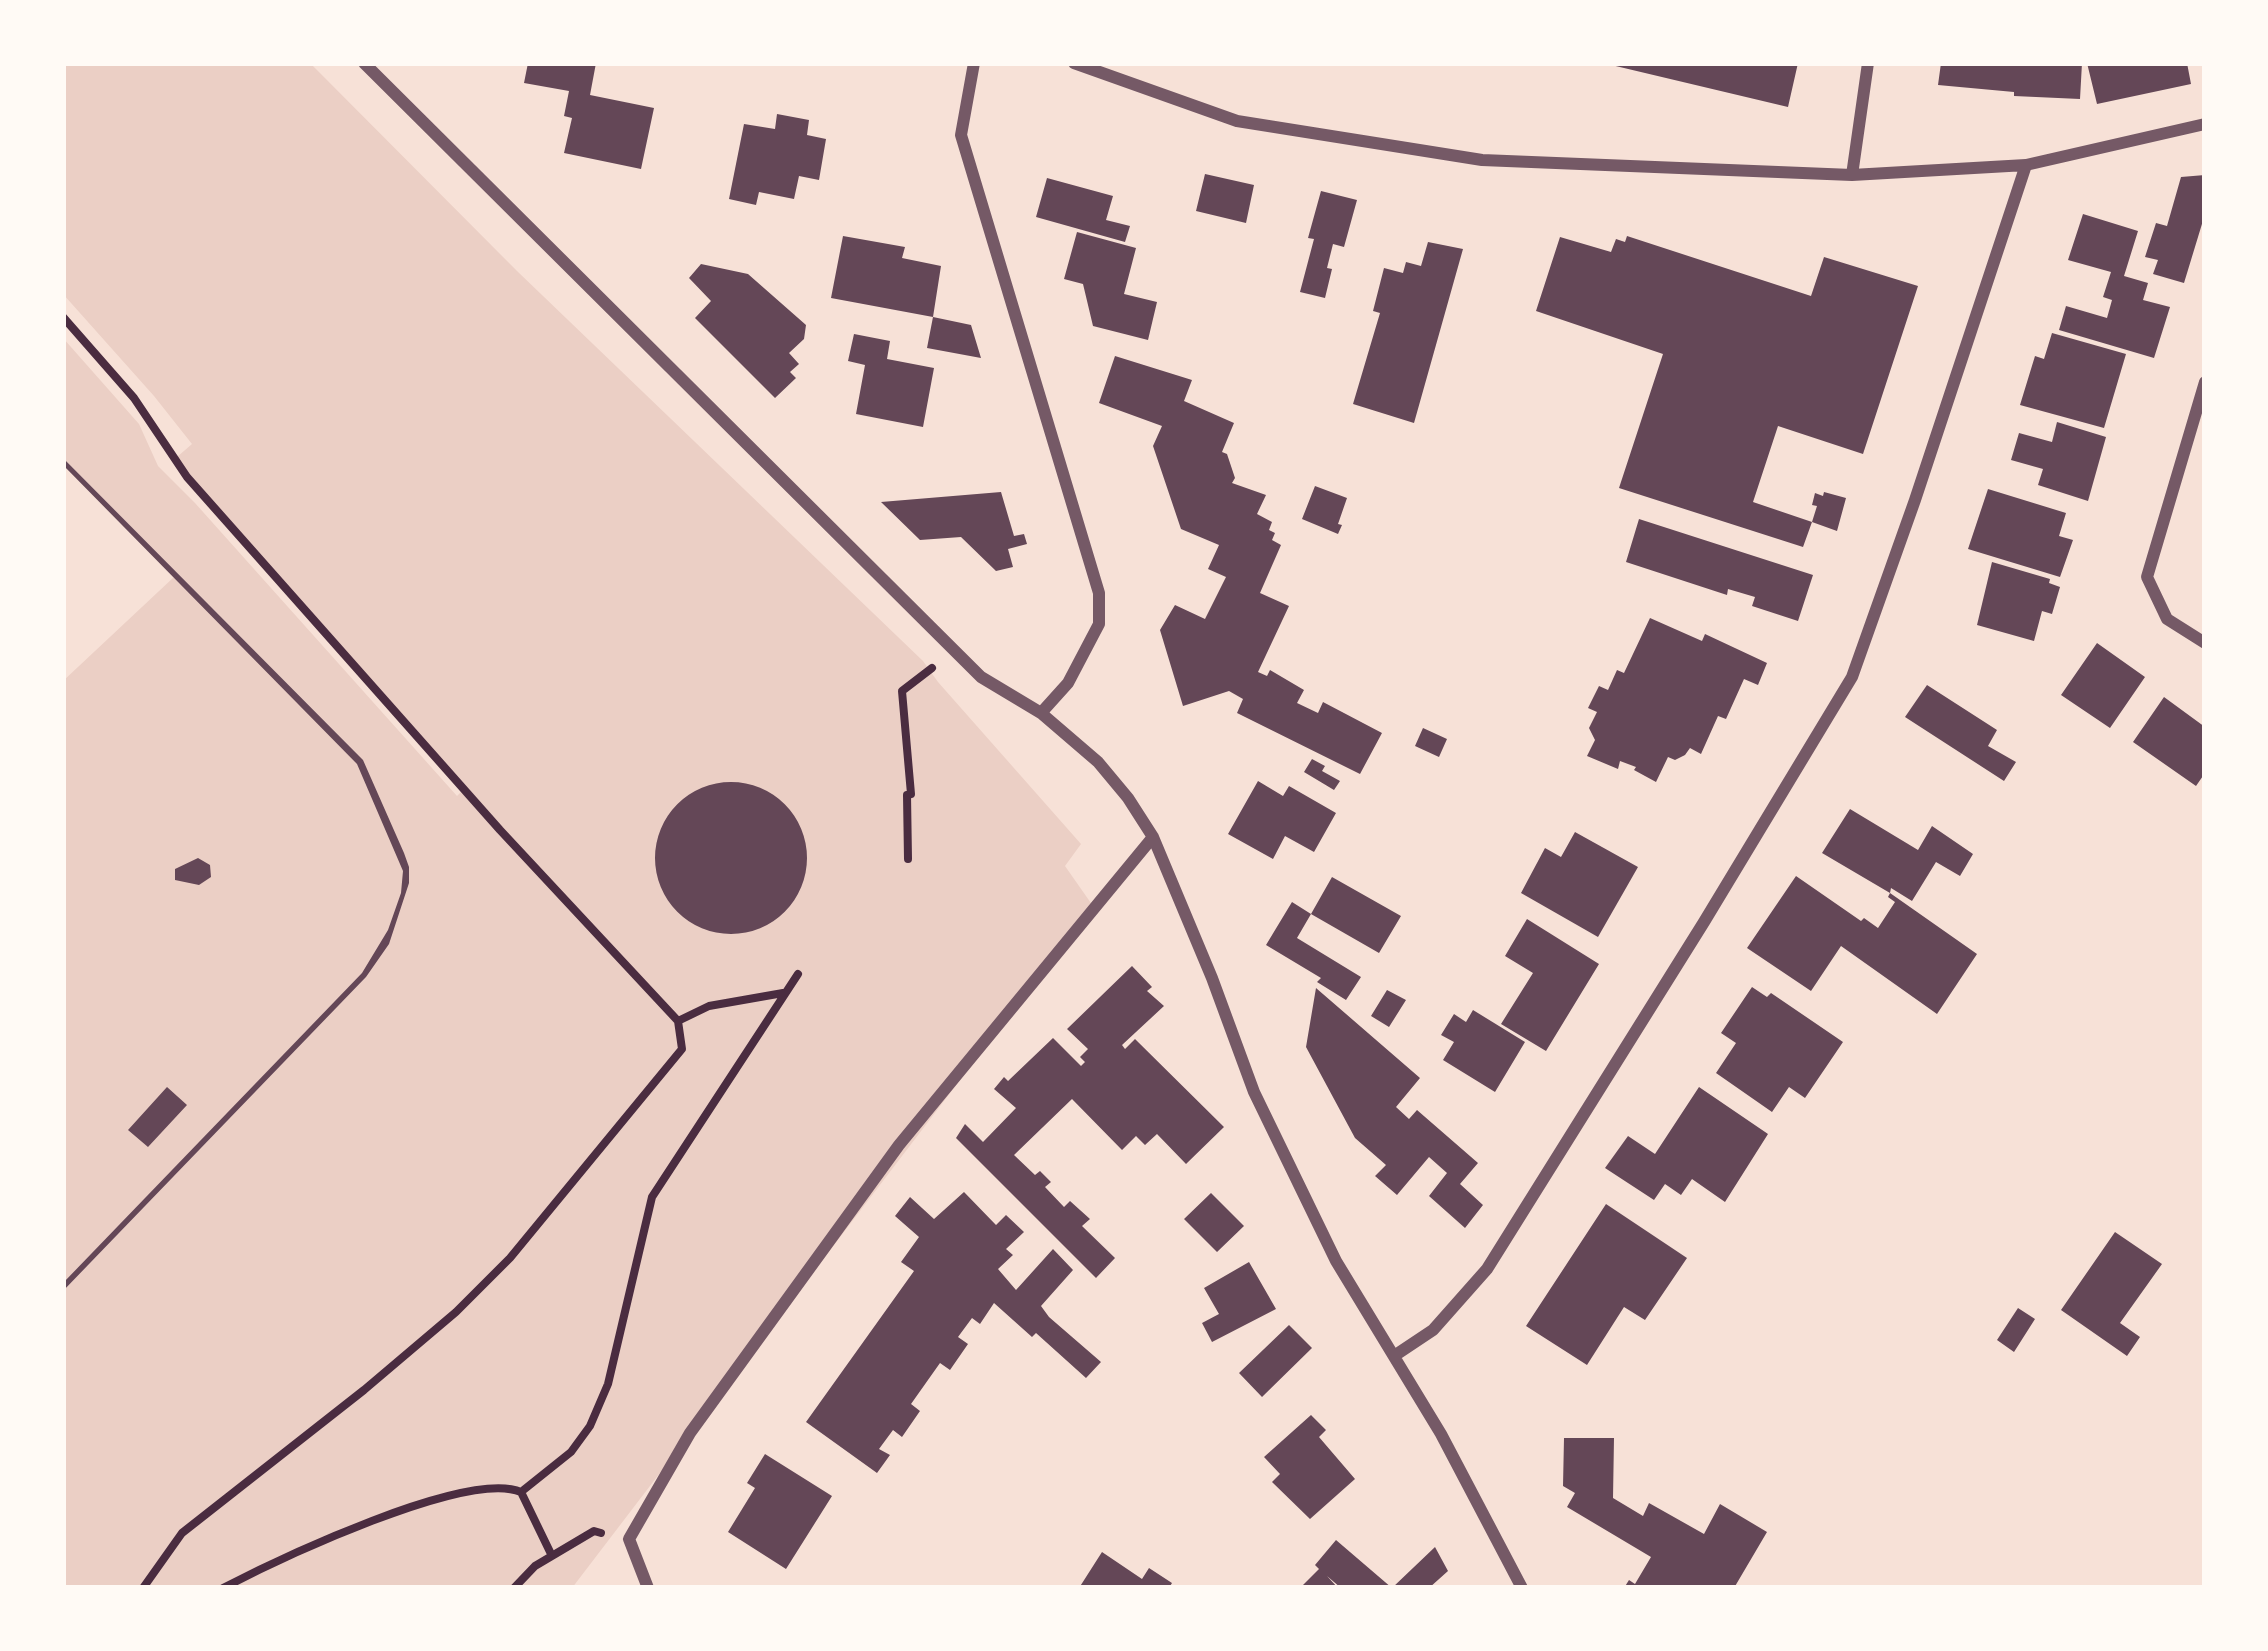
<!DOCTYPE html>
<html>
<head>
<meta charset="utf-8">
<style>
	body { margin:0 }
	#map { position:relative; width:2268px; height:1651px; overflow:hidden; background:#f7e1d7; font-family:Spectral,serif }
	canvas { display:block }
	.frame { position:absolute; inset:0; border:66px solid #fffaf5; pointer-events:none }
</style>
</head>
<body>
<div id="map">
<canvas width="2268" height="1651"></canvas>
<div class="frame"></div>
</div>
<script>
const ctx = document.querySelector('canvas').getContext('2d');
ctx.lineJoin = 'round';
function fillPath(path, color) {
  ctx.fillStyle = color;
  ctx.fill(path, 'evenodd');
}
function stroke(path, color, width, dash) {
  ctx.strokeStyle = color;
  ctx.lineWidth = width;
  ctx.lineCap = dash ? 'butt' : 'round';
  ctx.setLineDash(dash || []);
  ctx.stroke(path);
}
fillPath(new Path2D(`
	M63,63H310L517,271L923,661L938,682L1081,844L1065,866L1093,906L572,1588H63V1291L366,977L370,965L63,1283V681L174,577L363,760L63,458V338L139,424L158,466L195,503L457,796L465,788L190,477L177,457L192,444L154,396L63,294Z`), '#ebcfc5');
fillPath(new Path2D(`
	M528,63H596L590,95L654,108L641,169L564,153L572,118L564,116L569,91L524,83Z
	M1603,63H1798L1788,107Z
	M1941,63H2082L2080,99L2014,96V92L1938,85Z
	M2087,63H2187L2191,84L2097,104Z
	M777,114L809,120L807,135L826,139L819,180L799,176L794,199L759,192L756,205L729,199L744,124L775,129Z
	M1205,174L1254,185L1246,223L1196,211Z
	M2205,175V214L2184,283L2153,274L2158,260L2145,257L2156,223L2167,226L2181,177Z
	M1047,178L1113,196L1106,220L1130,226L1125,242L1036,217Z
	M1321,191L1357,200L1344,247L1333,244L1327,268L1332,269L1325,298L1300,292L1314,239L1308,238Z
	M2083,214L2138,231L2124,276L2148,283L2143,300L2170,307L2154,358L2059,330L2066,306L2107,318L2112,300L2103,297L2111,272L2068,260Z
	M1077,232L1136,248L1124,294L1157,302L1148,340L1093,326L1083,284L1064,279Z
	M843,236L905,247L902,258L941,266L933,317L971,325L981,358L927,348L933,317L831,298Z
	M1627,236L1811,296L1824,257L1918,286L1863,454L1778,426L1753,502L1812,522L1803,547L1619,488L1663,354L1536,311L1560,237L1611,252L1616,239L1625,242Z
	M1428,242L1463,249L1414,423L1353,404L1380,313L1373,311L1384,268L1403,273L1406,262L1421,266Z
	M701,264L748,274L806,325L804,339L789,353L799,364L790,372L796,378L775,398L695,318L711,301L689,278Z
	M2052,333L2126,354L2104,428L2020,405L2035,356L2044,359Z
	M854,334L890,341L887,359L934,368L923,427L856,414L865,365L848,361Z
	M1115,356L1192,380L1184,401L1234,423L1222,452L1227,454L1235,478L1232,483L1266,495L1257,514L1272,522L1269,530L1275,533L1272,540L1281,545L1260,593L1289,606L1258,672L1267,676L1270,670L1304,690L1297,703L1318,713L1323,702L1382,733L1360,774L1237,713L1243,699L1229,691L1183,706L1160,630L1175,605L1205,619L1226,577L1208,569L1219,545L1181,529L1153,446L1162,426L1099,403Z
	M2057,422L2106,437L2088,501L2038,485L2043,469L2011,460L2019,433L2052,442Z
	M63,458L363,760L404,853L409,867V883L389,944L366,977L63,1291V1283L362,973L388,930L401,893L403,871L357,764L63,465Z
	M1315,486L1347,498L1338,524L1342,525L1338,534L1302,519Z
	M1988,489L2066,513L2059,536L2073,540L2060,577L1968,549Z
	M1001,492L1014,536L1024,534L1027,544L1008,549L1013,567L996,571L961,537L920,540L881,502Z
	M1824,492L1846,498L1837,531L1812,522L1817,506L1812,505L1815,493L1823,496Z
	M1639,519L1813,575L1798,621L1752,606L1755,597L1728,589L1727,595L1626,562Z
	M1992,562L2050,579L2049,583L2060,587L2052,614L2042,611L2034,641L1977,625Z
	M1650,618L1702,641L1705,634L1767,663L1758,685L1744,679L1726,719L1718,716L1701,754L1690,748L1685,755L1675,760L1668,757L1656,782L1634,770L1636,767L1620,761L1618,769L1587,756L1595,740L1589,728L1597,712L1588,708L1599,686L1608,690L1617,670L1624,673Z
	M2097,643L2145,677L2110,728L2061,695Z
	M1927,685L1997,730L1988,746L2016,762L2004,781L1905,717Z
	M2164,697L2205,727V773L2196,786L2133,742Z
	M1423,728L1447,739L1439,757L1415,746Z
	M1312,759L1325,766L1322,771L1340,781L1334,790L1304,772Z
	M1258,781L1283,796L1289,786L1336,813L1314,852L1285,836L1273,859L1228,834Z
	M655 858a76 76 0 1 1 152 0a76 76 0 1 1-152 0Z
	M1850,809L1918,850L1932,826L1973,854L1960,876L1936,862L1912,901L1891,888L1890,893L1977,954L1937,1014L1841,946L1811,991L1747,948L1796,876L1861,921L1864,918L1878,928L1895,902L1888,897L1890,893L1822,853Z
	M1575,832L1638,867L1598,937L1521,893L1545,848L1561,857Z
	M198,858L210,865L211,877L199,885L175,880V869Z
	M1332,877L1401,916L1379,953L1311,914Z
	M1292,902L1311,914L1297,938L1361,977L1346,1000L1317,982L1321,978L1266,945Z
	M1527,919L1599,964L1546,1051L1501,1024L1533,973L1505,956Z
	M1132,966L1152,987L1147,991L1164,1006L1122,1045L1125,1049L1135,1039L1224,1127L1186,1164L1157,1134L1145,1145L1136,1136L1122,1150L1072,1099L1014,1155L1035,1175L1040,1171L1051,1182L1045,1187L1064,1207L1070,1201L1090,1219L1082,1226L1115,1258L1096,1278L956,1138L965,1124L983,1142L1016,1108L994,1089L1004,1077L1008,1081L1053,1038L1081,1066L1085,1062L1080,1057L1088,1049L1067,1029Z
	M1752,987L1767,997L1771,993L1843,1042L1805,1098L1789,1087L1772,1112L1716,1073L1736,1043L1721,1033Z
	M1316,988L1420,1078L1396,1107L1409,1119L1417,1110L1478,1163L1460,1184L1483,1205L1465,1228L1429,1196L1447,1173L1429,1157L1397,1195L1375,1176L1386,1165L1355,1138L1306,1047Z
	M1387,990L1406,1000L1389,1027L1371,1016Z
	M1473,1010L1525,1042L1495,1092L1443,1060L1454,1042L1441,1035L1454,1014L1466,1022Z
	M167,1087L187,1105L148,1147L128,1130Z
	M1699,1087L1768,1134L1725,1202L1692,1179L1681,1195L1665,1184L1654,1200L1605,1168L1628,1136L1655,1154Z
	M964,1192L996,1225L1006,1215L1024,1232L1006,1249L1013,1255L998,1269L1016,1290L1053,1249L1073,1270L1041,1306L1049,1317L1101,1362L1086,1378L1036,1333L1032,1337L994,1303L980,1324L972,1318L958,1337L968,1344L950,1370L940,1363L911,1404L920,1411L902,1437L893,1430L879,1449L890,1455L877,1473L806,1422L914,1271L901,1262L919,1237L895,1216L910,1197L934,1219Z
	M1211,1193L1244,1226L1217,1252L1184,1219Z
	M1606,1204L1687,1258L1645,1320L1624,1307L1587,1365L1526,1326Z
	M2115,1232L2162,1264L2120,1323L2140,1337L2127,1356L2061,1310Z
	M1249,1262L1276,1309L1212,1342L1202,1323L1219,1314L1204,1288Z
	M2018,1308L2035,1319L2014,1352L1997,1340Z
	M1289,1325L1312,1348L1262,1397L1239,1373Z
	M1311,1415L1326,1430L1319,1437L1355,1479L1310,1519L1272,1482L1280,1474L1264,1457Z
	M1564,1438H1614L1613,1498L1643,1516L1649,1503L1704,1534L1720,1504L1767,1532L1734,1588H1624L1629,1580L1635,1584L1651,1557L1567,1507L1575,1493L1563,1486Z
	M765,1454L832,1496L786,1569L728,1532L755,1488L747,1483Z
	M1336,1540L1392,1588L1435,1547L1448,1571L1429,1588H1341L1327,1576L1338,1588H1300L1319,1569L1315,1565Z
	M1102,1552L1142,1579L1149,1568L1172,1583L1169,1588H1079Z`), '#644757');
stroke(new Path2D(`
	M63,317L134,398L187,477L500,830L678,1021L682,1049L510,1258L456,1312L364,1390L182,1533L143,1588
	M908,859L907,795L911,794L902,691L932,668
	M678,1021L709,1006L783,993
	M521,1492L552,1556
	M223,1588C277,1560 467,1469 521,1492L571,1452L590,1426L608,1384L652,1197L798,974
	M514,1588L535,1566L594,1531L601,1533`), '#4a2c40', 8);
stroke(new Path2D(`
	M364,63L981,677L1041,713L1098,762L1128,798L1153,837L1212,978L1254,1092L1336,1261L1441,1434L1522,1588
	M974,63L961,135L1099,593V624L1068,683L1041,713
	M1074,63L1237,121L1482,160L1852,175L2026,165L2205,124
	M1852,175L1868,63
	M2205,382L2147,577L2167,619L2205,643
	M1394,1356L1433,1330L1487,1269L1704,922L1852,677L1915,500L2026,165
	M648,1588L629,1539L690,1433L899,1145L1153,837`), '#755966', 12);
</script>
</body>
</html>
